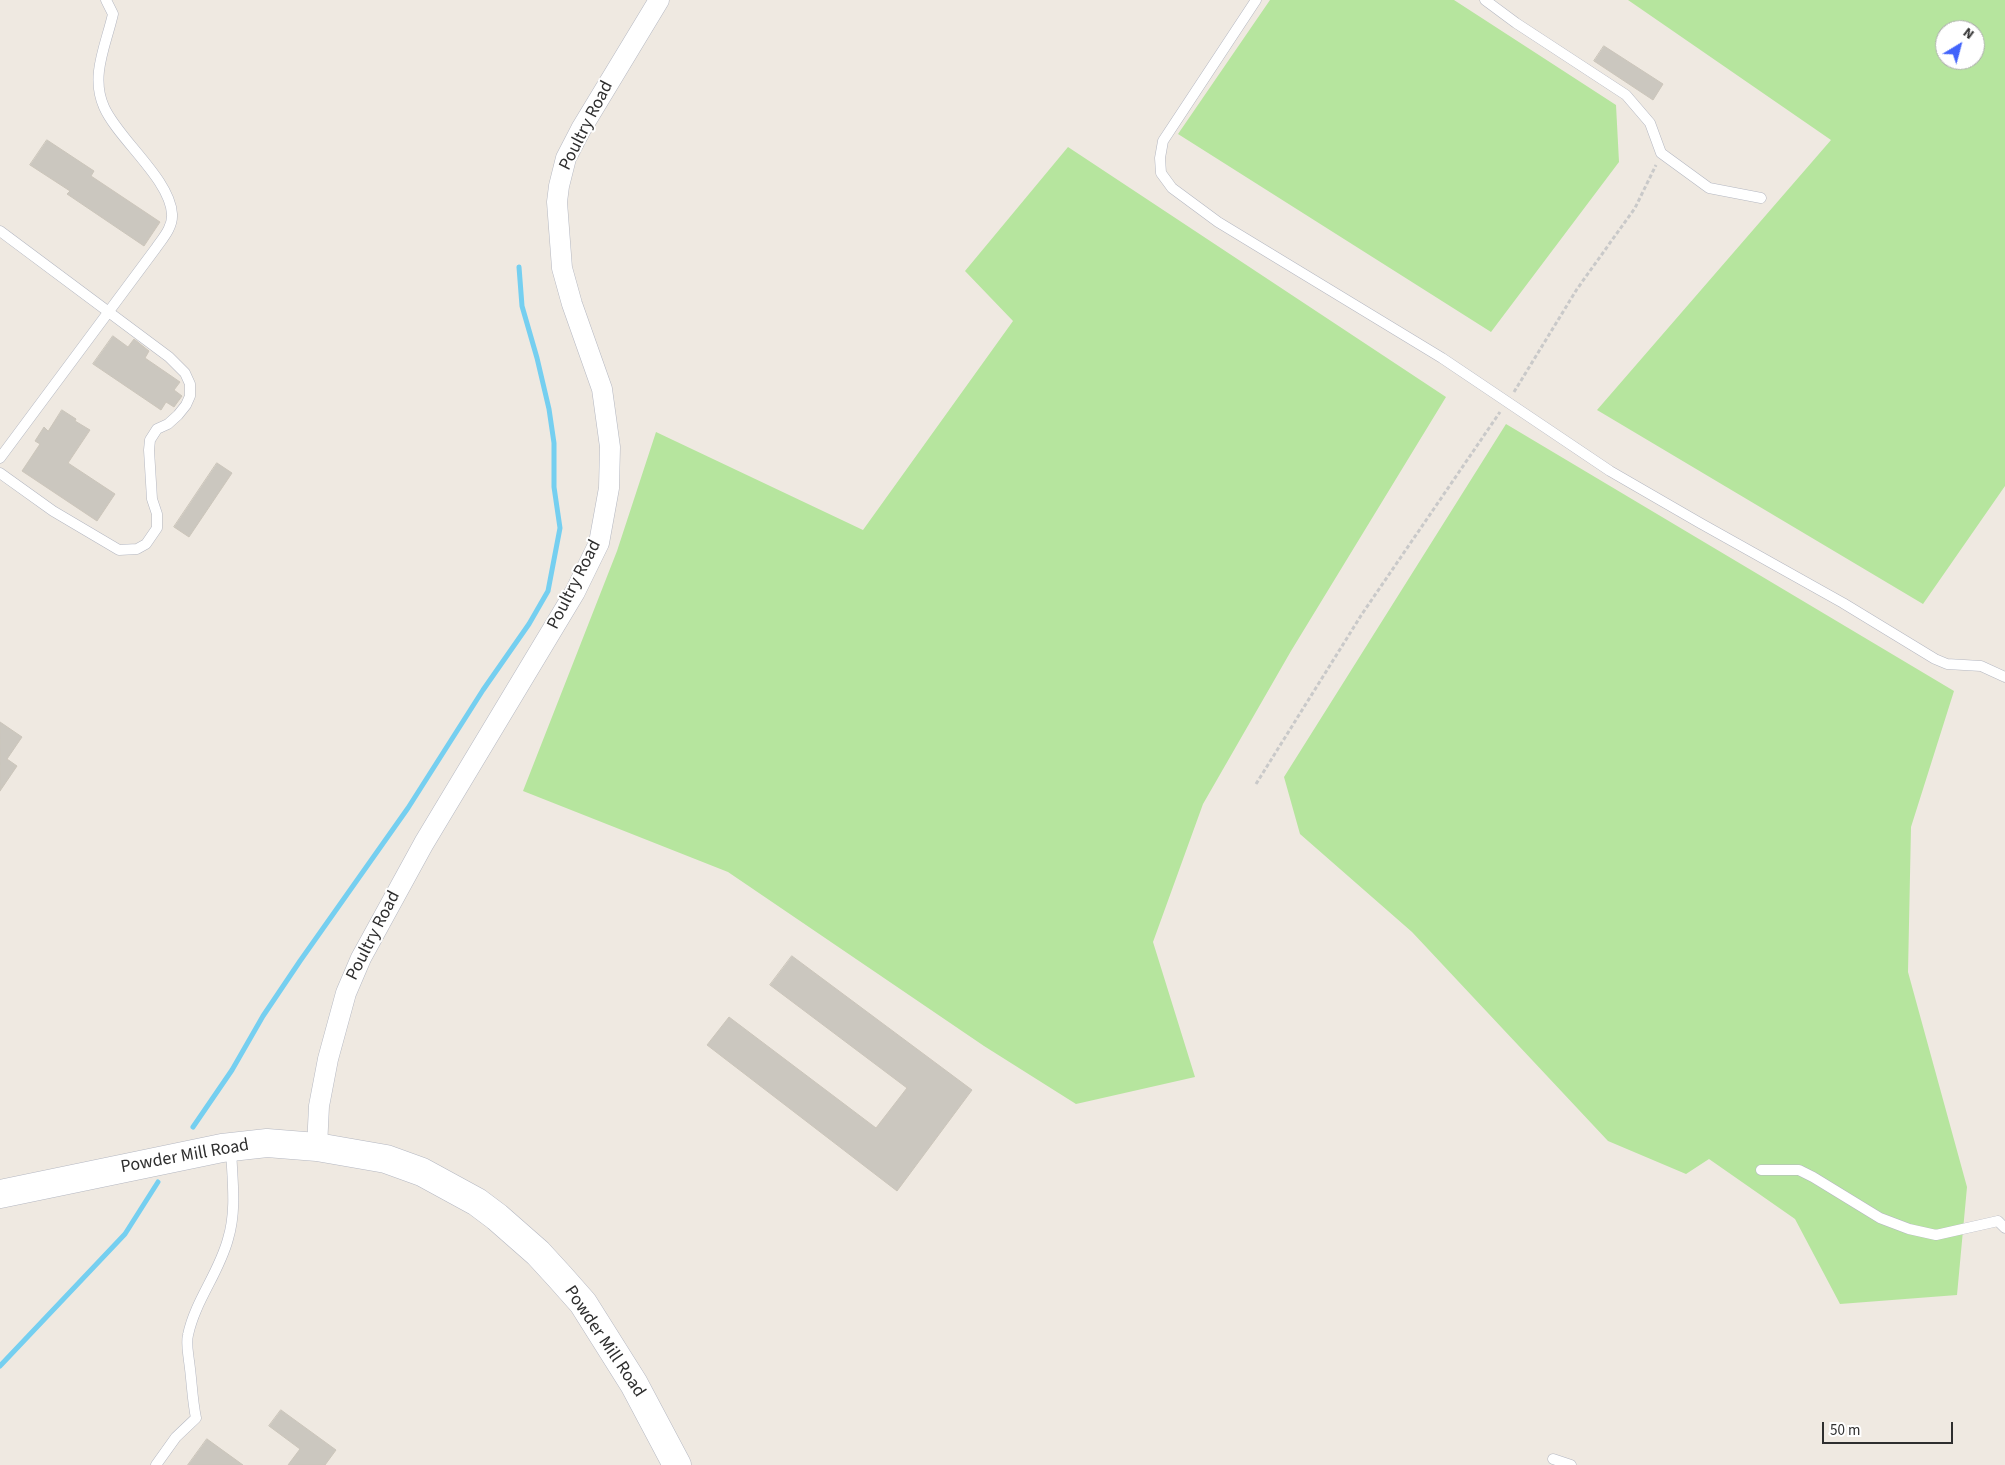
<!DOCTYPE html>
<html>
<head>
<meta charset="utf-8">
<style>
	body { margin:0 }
	#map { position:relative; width:2005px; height:1465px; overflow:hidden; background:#efe9e1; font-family:"Source Sans 3",sans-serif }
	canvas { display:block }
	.north { position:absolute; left:1935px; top:20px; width:50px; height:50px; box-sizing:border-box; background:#fff; border:1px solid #ababab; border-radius:50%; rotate:37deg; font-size:14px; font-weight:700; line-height:20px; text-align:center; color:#2e2e2e }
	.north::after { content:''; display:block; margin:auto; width:18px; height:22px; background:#4264fb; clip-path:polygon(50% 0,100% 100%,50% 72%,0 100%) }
	.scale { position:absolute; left:1822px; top:1422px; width:131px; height:22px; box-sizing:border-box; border:2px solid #2e2e2e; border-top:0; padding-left:6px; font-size:15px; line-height:18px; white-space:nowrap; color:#2e2e2e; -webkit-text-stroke:4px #fff; paint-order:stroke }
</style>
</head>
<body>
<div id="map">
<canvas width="2005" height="1465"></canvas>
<div class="north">N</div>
<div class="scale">50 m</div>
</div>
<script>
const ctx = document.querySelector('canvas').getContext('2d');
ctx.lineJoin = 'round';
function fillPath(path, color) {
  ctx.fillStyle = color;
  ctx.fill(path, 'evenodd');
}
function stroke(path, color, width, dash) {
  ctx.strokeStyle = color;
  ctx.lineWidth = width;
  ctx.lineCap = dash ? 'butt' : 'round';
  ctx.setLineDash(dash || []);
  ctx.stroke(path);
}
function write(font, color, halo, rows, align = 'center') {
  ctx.font = font + ' "Source Sans 3",sans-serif';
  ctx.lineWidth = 4;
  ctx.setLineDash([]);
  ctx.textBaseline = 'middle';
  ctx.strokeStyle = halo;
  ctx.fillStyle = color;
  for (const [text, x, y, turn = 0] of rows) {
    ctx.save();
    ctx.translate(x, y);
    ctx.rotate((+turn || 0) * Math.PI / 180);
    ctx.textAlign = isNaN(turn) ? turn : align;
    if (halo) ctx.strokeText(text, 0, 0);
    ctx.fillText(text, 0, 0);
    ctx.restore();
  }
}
fillPath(new Path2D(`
	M1270,0H1454L1616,105L1619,162L1491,332L1178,134Z
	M1628,0H2005V486L1923,604L1597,410L1831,140ZM1945,30H1975V60H1945Z
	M1068,147L1446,397L1291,651L1203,804L1153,942L1195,1077L1076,1104L984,1046L728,872L523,791L617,551L656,432L863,530L1013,321L965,271Z
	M1506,424L1954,691L1911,827L1908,972L1967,1187L1957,1295L1840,1304L1795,1219L1709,1159L1686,1174L1608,1141L1412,932L1300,834L1284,777Z`), '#b6e59e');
stroke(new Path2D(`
	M193,1127L232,1070L263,1016L300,961L408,808L483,690L529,624L548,591L560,528L554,487V443L549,409L537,358L522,306L519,267
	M0,1366L125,1234L158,1182`), '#75cff0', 5);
const building = new Path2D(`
	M1604,46L1663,84L1653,100L1594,61Z
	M47,140L94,171L91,176L160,222L144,246L67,194L70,191L30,165Z
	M113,336L128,347L134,339L149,351L145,358L180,382L174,390L182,396L174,407L166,402L161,410L93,364Z
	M62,410L76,419L75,421L90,430L68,463L115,494L97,521L22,471L40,444L35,441L44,427L48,431Z
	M217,463L232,473L189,537L174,527Z
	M0,722L22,737L7,759L17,766L0,791Z
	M792,956L972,1090L897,1191L707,1045L729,1017L876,1128L907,1088L770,985Z
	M281,1410L336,1450L325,1465H288L300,1449L269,1426Z
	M207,1439L243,1465H188Z`);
fillPath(building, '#cbc7bf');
stroke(building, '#cbc5ba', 1);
const lane = new Path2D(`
	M1256,0L1163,141L1160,158L1161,173L1172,188L1218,222L1442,358L1610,471L1700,523L1843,603L1935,659L1947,664L1981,666L2005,677
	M1485,0L1516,23L1626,95L1650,123L1661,153L1709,188L1761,198
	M0,231L169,357L185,373L190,384V396L186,405L178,415L168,424L157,429L150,440L149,450L152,499L157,514V528L146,544L137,549L119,550L53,511L0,473
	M0,458L156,248C163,238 173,227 172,214C170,179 118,139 104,107C90,76 106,45 113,14L106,0
	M1761,1170H1799L1813,1177L1880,1218L1909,1229L1936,1235L1998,1221L2005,1228
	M1553,1459L1571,1465
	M156,1465L176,1437L196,1418C192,1399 192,1381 189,1361C188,1352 186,1343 188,1335C195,1301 219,1273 228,1239C237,1210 232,1178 231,1148`);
const street = new Path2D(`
	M317,1147L319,1106L328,1059L346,993L361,958L424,843L575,592L599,543L609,488L610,447L602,389L572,304L562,268L557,202L559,186L566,158L581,129L659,0`);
const secondary = new Path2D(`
	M0,1194L222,1148L267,1143L317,1147L386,1159L422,1172L477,1202L497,1217L538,1253L560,1277L583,1303L634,1384L677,1465`);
stroke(lane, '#b4b7c1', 11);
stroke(street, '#b4b7c1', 21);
stroke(secondary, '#b4b7c1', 29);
stroke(new Path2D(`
	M1514,392L1577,289L1635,208L1656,165
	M1256,784L1362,614L1500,412`), '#c9c9c9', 3, [4, 2.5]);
stroke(lane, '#fff', 10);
stroke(street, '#fff', 20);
stroke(secondary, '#fff', 28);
write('18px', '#2e2e2e', '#fff', [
	["Poultry Road",587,126,-63],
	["Poultry Road",575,585,-63],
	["Poultry Road",374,936,-63],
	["Powder Mill Road",185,1157,-10],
	["Powder Mill Road",604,1342,56]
]);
</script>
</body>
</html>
